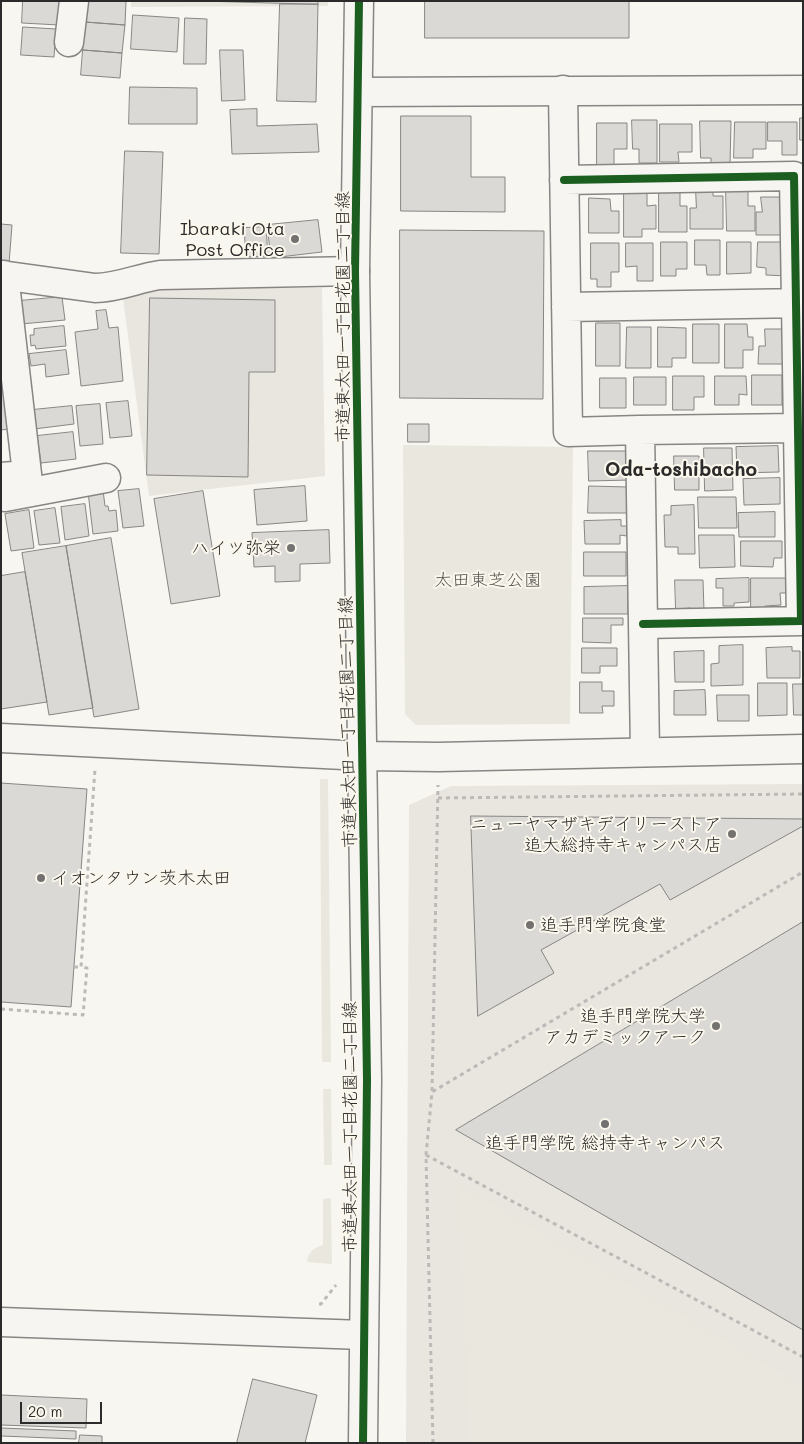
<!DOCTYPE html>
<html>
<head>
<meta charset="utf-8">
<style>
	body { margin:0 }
	#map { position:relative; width:804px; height:1444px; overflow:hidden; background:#f8f6f0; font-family:Mali,sans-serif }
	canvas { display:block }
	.frame { position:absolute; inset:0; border:2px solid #2b2b2b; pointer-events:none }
	.scale { position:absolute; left:20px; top:1402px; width:82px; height:22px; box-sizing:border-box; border:2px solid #2b2b2b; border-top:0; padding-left:6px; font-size:15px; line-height:18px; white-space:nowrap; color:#2b2b2b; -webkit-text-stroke:4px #fbf7ec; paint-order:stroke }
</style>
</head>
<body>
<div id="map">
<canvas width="804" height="1444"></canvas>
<div class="frame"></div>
<div class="scale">20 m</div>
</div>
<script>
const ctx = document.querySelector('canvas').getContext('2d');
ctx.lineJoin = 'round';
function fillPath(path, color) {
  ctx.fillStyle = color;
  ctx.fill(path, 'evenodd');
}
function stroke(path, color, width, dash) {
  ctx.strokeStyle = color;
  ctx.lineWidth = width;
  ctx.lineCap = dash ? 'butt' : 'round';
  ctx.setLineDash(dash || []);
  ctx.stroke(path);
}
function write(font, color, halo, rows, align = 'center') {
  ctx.font = font + ' Mali,"Klee One",sans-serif';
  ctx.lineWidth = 4;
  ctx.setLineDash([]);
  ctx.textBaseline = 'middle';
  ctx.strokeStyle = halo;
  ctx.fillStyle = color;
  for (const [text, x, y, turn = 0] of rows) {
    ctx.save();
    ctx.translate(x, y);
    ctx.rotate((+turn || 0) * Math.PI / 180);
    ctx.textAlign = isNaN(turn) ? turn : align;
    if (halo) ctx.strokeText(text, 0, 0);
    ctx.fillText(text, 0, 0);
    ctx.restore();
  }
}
fillPath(new Path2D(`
	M131,1H328V6L131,7Z
	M141,288H322L325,476L149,496L123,298Z
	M803,784V1443H406L409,805L451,786Z`), '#e9e6df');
fillPath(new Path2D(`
	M403,445L573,447L570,724L416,725L405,714Z
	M320,779H328L331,1062H322Z
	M323,1089H331L332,1165H324Z
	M458,1184L803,1386V1443H470Z
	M331,1198L332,1264L307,1262C308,1252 314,1248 323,1245V1199Z`), '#e9e7de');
const building = new Path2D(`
	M23,1H61L59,25L22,23Z
	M87,1H126L125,25L85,22Z
	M202,1H318V4Z
	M425,1H629V38H425Z
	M280,4H318L316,102L277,101Z
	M133,15L179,18L177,52L131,49Z
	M185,18L207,19L206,64H184Z
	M85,22L125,25L122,53L83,50Z
	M23,27L56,29L54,57L21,55Z
	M83,50L122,53L120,78L81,75Z
	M220,50H243L245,100L222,101Z
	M130,87L197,88V124H129Z
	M257,109V126L317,124L319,152L232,154L230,110Z
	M401,116H471V177H505V212L401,211Z
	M800,118H803V140H800Z
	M632,120H657V163H639V149H633Z
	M700,121H731L730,165H711V158H701Z
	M735,122H766V149H753V158H734Z
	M768,122H797V155H782V141H768Z
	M597,123H627V149H614V165L597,166Z
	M660,124H692V152H678L679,162H660Z
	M125,151L163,152L159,254L121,253Z
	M696,190H713V196H723V229H690V208H696Z
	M726,191H748V206H755V231H727Z
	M624,192H647V206L656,205V229H642V237H624Z
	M659,192H680V206H687V232H659Z
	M761,197H788V235H756V212H762Z
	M589,198L610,199L611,211H619V233H589Z
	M318,220L322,252L271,258L267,225Z
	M1,224L12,225L9,264L1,263Z
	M266,227L268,256L246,257L244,228Z
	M400,230L544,231L543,399L400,398Z
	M695,240H720V275H707L706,265H695Z
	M661,242H687V269H676V276H661Z
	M727,242H751V273L727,274Z
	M758,242H787V276L766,275V268L757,267Z
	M591,243H619V272H611V287H597V279H591Z
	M626,243H653V281H637V266L626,267Z
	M62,297L65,320L21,324L19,301Z
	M150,298L275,300V372H249L248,477L147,475Z
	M106,310L109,328L118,327L123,381L81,386L75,332L98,329L96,311Z
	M596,323H620V366H596Z
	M693,324H719V363H693Z
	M725,324H747L748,337H753V350H743V368H725Z
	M64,326L66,346L36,349L35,345L31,346L30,335H34V329Z
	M627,327H651V368H626Z
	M658,327L686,328V358H672V367H658Z
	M765,329H790L791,364H758L759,346H765Z
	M66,350L69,374L46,377L45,364L31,366L29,354Z
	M752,375H782V405H752Z
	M673,376H704V397H694V410H673Z
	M715,376H746L747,395L739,394V405H715Z
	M634,377H666V405H634Z
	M600,378H626V408H600Z
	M5,385L10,429L1,430V386Z
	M128,401L132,436L110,438L106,403Z
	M100,404L103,444L80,446L76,406Z
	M72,406L74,424L34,429L32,410Z
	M408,424H429V442H408Z
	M73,432L76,459L41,463L37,436Z
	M778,446L779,472L737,473L736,447Z
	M704,448H732L733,490L705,491Z
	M588,451H631V480L589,481Z
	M674,456H699V490H675Z
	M780,478V504L744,505L743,479Z
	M305,486L307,521L257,525L254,490Z
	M589,486L628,487V513H588Z
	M139,489L144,526L123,528L118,491Z
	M103,490L105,506H108L109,511L116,510L118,531L93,534L88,492Z
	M203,491L220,596L171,604L154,499Z
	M698,497H736L737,528H699Z
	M85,504L89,536L65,540L61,507Z
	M694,505L695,554H678V547H665L664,515H671V506Z
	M55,508L60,543L39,545L34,511Z
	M29,510L34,548L11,551L5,514Z
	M775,512V537H739L738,513Z
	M621,520V526H627V536L620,535V544H585L584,521Z
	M329,530L330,563L300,564V581L275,582V566L254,567L252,533Z
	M699,535H734L735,567L700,568Z
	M111,538L139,709L94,717L66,546Z
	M741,541H782V558H774L773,567L741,566Z
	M66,546L93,708L49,715L22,553Z
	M584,552H626V576H584Z
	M25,572L47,702L1,709V576Z
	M749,578V602L734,603V606H723V588H716V579Z
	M751,578H786V593H780L781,605L765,606L764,609H751Z
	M675,580H703L704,611L691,612V608L676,609Z
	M628,586V614H584V587Z
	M583,618H623V625H611V643L583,642Z
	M743,645V685L711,686V664L719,663V646Z
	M792,647V651H800V678H767L766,648Z
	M582,648H617V666H600V673H582Z
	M704,651V682H675L674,652Z
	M580,682H602V691H614V706H602L603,713H580Z
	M758,683H787V715L758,716Z
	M793,684H803V715H794Z
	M705,690L706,715H674V691Z
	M717,695H749V721H718Z
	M1,783L87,789L71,1007L1,1002Z
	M471,816L803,819V826L670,900L660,884L541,950L554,973L478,1016Z
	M803,922V1330L456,1130Z
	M253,1379L317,1395L305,1443H237Z
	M1,1395L87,1399L86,1428L1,1425Z
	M1,1428L76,1431V1439L1,1436Z
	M80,1435L102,1436V1443H79Z`);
fillPath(building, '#dbd9d6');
stroke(building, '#878684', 1);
const street = new Path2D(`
	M69,42L74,1
	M563,90L568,432L640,430L645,752
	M564,180L794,176L801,621L643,624
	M1,275L95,288C118,288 138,278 160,275L355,271
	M4,275L29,491
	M566,307L803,303
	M640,430L798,428
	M1,477L27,475
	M5,497L106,478
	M1,1322L363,1335`);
const secondary = new Path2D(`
	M359,1L355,271L367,1080L363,1443
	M358,92L803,90
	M1,738L364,756L438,757L803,749`);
stroke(street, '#878684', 31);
stroke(secondary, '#878684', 31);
stroke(new Path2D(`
	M438,798L803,794
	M74,967H81
	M1,1009L83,1015L87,968L81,967L95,769
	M432,1091L438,785
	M426,1155L803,1357
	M319,1304H321L336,1285
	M433,1443L426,1155L432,1092L803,872`), '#bcbab8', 3, [4, 4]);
stroke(street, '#f6f5f1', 28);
stroke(secondary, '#f6f5f1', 28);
stroke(new Path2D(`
	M359,1L355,271L367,1080L363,1443
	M564,180L794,176L801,621L643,624`), '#1b5e20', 8);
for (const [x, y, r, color] of [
	[295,239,5,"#737270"],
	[291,548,5,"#737270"],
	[732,834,5,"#737270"],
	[41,878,5,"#737270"],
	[530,925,5,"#737270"],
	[716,1026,5,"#737270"],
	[605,1124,5,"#737270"]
]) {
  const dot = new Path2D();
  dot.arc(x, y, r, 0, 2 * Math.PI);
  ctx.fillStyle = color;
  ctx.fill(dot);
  stroke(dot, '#fbf7ec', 2);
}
write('18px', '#2b2b2b', '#fbf7ec', [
	["Ibaraki Ota",285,229],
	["Post Office",285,250],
	["ハイツ弥栄",281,548],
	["ニューヤマザキデイリーストア",722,824],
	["追大総持寺キャンパス店",722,845],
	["イオンタウン茨木太田",51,878,"left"],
	["追手門学院食堂",540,925,"left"],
	["追手門学院大学",706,1016],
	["アカデミックアーク",706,1037],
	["追手門学院 総持寺キャンパス",605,1143,"center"]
], 'right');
write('18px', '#2b2b2b', '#fbf7ec', [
	["市道東太田一丁目花園二丁目線",343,317,-90],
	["市道東太田一丁目花園二丁目線",348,722,-91],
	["市道東太田一丁目花園二丁目線",350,1127,-90]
]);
write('18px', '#585754', '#fbf7ec', [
	["太田東芝公園",488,580]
]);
write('bold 19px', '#2b2b2b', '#fbf7ec', [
	["Oda-toshibacho",681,470]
]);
</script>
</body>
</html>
